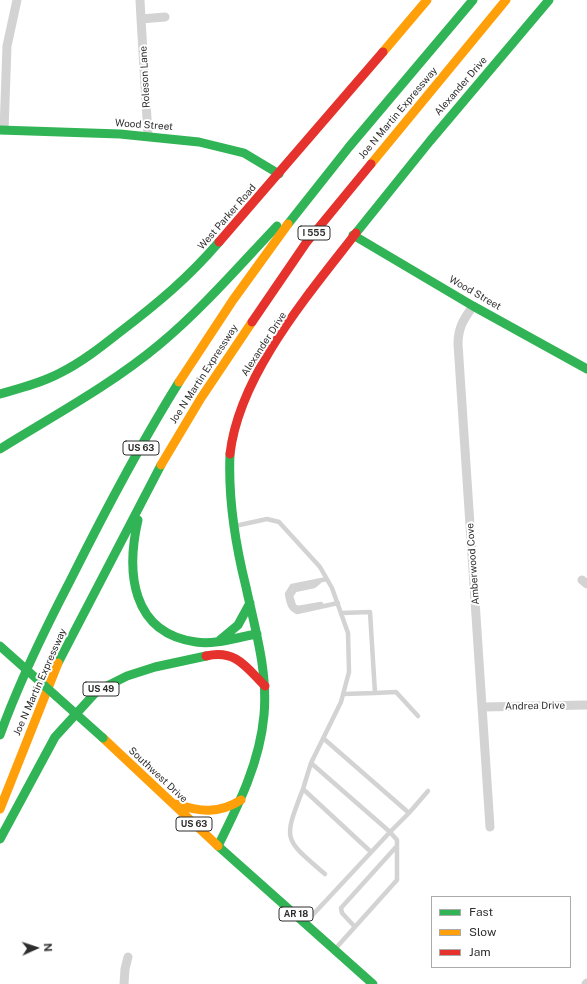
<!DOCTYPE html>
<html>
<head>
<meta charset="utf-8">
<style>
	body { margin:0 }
	#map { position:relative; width:587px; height:984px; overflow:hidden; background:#fff; font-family:"Public Sans",sans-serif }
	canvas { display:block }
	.legend { position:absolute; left:431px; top:896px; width:140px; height:72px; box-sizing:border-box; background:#fff; border:1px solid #ababab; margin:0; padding:5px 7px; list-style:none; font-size:12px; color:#2e2e2e }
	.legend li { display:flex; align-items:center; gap:8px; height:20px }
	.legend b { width:20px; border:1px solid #ababab }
	.north { position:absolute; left:16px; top:928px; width:40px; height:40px; -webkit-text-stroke:3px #fff; paint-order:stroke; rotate:87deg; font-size:11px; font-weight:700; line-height:16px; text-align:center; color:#2e2e2e }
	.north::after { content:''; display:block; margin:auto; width:14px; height:18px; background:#2e2e2e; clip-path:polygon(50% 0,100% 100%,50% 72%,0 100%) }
</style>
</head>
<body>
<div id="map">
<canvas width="587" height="984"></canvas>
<ul class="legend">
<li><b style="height:5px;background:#30b455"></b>Fast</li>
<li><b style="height:5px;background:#ff9f0a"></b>Slow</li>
<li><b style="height:5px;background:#e5322d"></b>Jam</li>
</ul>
<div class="north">N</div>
</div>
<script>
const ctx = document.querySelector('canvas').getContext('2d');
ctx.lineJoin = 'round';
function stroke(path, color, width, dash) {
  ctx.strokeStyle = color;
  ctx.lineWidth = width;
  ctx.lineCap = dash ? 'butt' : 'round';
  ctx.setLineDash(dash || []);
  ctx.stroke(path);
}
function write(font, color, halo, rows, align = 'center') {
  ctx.font = font + ' "Public Sans",sans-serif';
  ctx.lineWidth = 4;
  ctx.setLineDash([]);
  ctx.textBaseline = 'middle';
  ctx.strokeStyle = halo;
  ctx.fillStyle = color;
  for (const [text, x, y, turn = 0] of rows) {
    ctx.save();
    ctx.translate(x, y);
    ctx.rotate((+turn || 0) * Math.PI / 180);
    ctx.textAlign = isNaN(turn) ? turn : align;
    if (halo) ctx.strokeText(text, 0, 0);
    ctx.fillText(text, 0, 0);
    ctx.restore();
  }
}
stroke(new Path2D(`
	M235,526L267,519L279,522L320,567L332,588L348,633L349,672L341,702L311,763L390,832L307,921
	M327,579L292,586L287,594C289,603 289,608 297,612L338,603
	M319,582L314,586L295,590L291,596L294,606L298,608L321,604
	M341,613L370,612L375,693L343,694
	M375,693L396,692L418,716
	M323,738L409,813L390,832L397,840V880L336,948
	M311,763L303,789L371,852
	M303,789C283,841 283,838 325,874
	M409,813L428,791
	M355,927L342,913L341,908L396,847`), '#d3d3d3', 4.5);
stroke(new Path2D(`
	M140,0L141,19
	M4,130L7,46L17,0
	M148,135L141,19L165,17
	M473,306C464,319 458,327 458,344L490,827
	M582,580L587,584
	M483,707L587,705
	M124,984L125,969L128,957
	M586,984L587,983`), '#d3d3d3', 9);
stroke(new Path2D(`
	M0,130L120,134L199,142L244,153L279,174
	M288,224L349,147L473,0
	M356,233L430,141L549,0
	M353,235L473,306L587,369
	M0,394C21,388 41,383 60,373C82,362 101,347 120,332C158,303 188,278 219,242
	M0,449C53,416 111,385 160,344C202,309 239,266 277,226
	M138,520C126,572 131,633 196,642C216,645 238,637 257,634
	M220,640L238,625L250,603
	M58,663L161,465
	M0,735C19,682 44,631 70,581C104,513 139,446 179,382
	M0,839L55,737L97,691L127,676L155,667L206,656
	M218,846C239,804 260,762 264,715C268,671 255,629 246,587C235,543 228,500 230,454
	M218,846L373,984`), '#30b455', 9);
stroke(new Path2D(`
	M383,52L427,0
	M371,164L506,0
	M179,382L233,300L288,224
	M161,465L201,398L252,322
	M103,738L218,846
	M176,804C200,812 219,814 241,800
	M0,809L58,663`), '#ff9f0a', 9);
stroke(new Path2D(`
	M219,242L383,52
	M252,322L306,243L371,164
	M230,454C239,375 308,295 356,233
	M206,656C236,649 246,667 265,686`), '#e5322d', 9);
stroke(new Path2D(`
	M0,646L103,738`), '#30b455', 9);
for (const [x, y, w] of [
	[314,233,32],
	[141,448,36],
	[101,689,36],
	[194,824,36],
	[296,914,34]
]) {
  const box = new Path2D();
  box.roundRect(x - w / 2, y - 7, w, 14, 3);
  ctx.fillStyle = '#fff';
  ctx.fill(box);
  stroke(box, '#2e2e2e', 1);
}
write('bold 9px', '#2e2e2e', null, [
	["I 555",314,233],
	["US 63",141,448],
	["US 49",101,689],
	["US 63",194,824],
	["AR 18",296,914]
]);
write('10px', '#2e2e2e', '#fff', [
	["Roleson Lane",145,77,-93],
	["Alexander Drive",461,86,-49],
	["Joe N Martin Expressway",398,113,-50],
	["Wood Street",144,125,4],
	["West Parker Road",227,217,-49],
	["Wood Street",475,293,30],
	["Alexander Drive",264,344,-57],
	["Joe N Martin Expressway",204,374,-57],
	["Amberwood Cove",473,564,-94],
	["Joe N Martin Expressway",40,682,-66],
	["Andrea Drive",535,706,-1],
	["Southwest Drive",158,775,43]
]);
</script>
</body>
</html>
